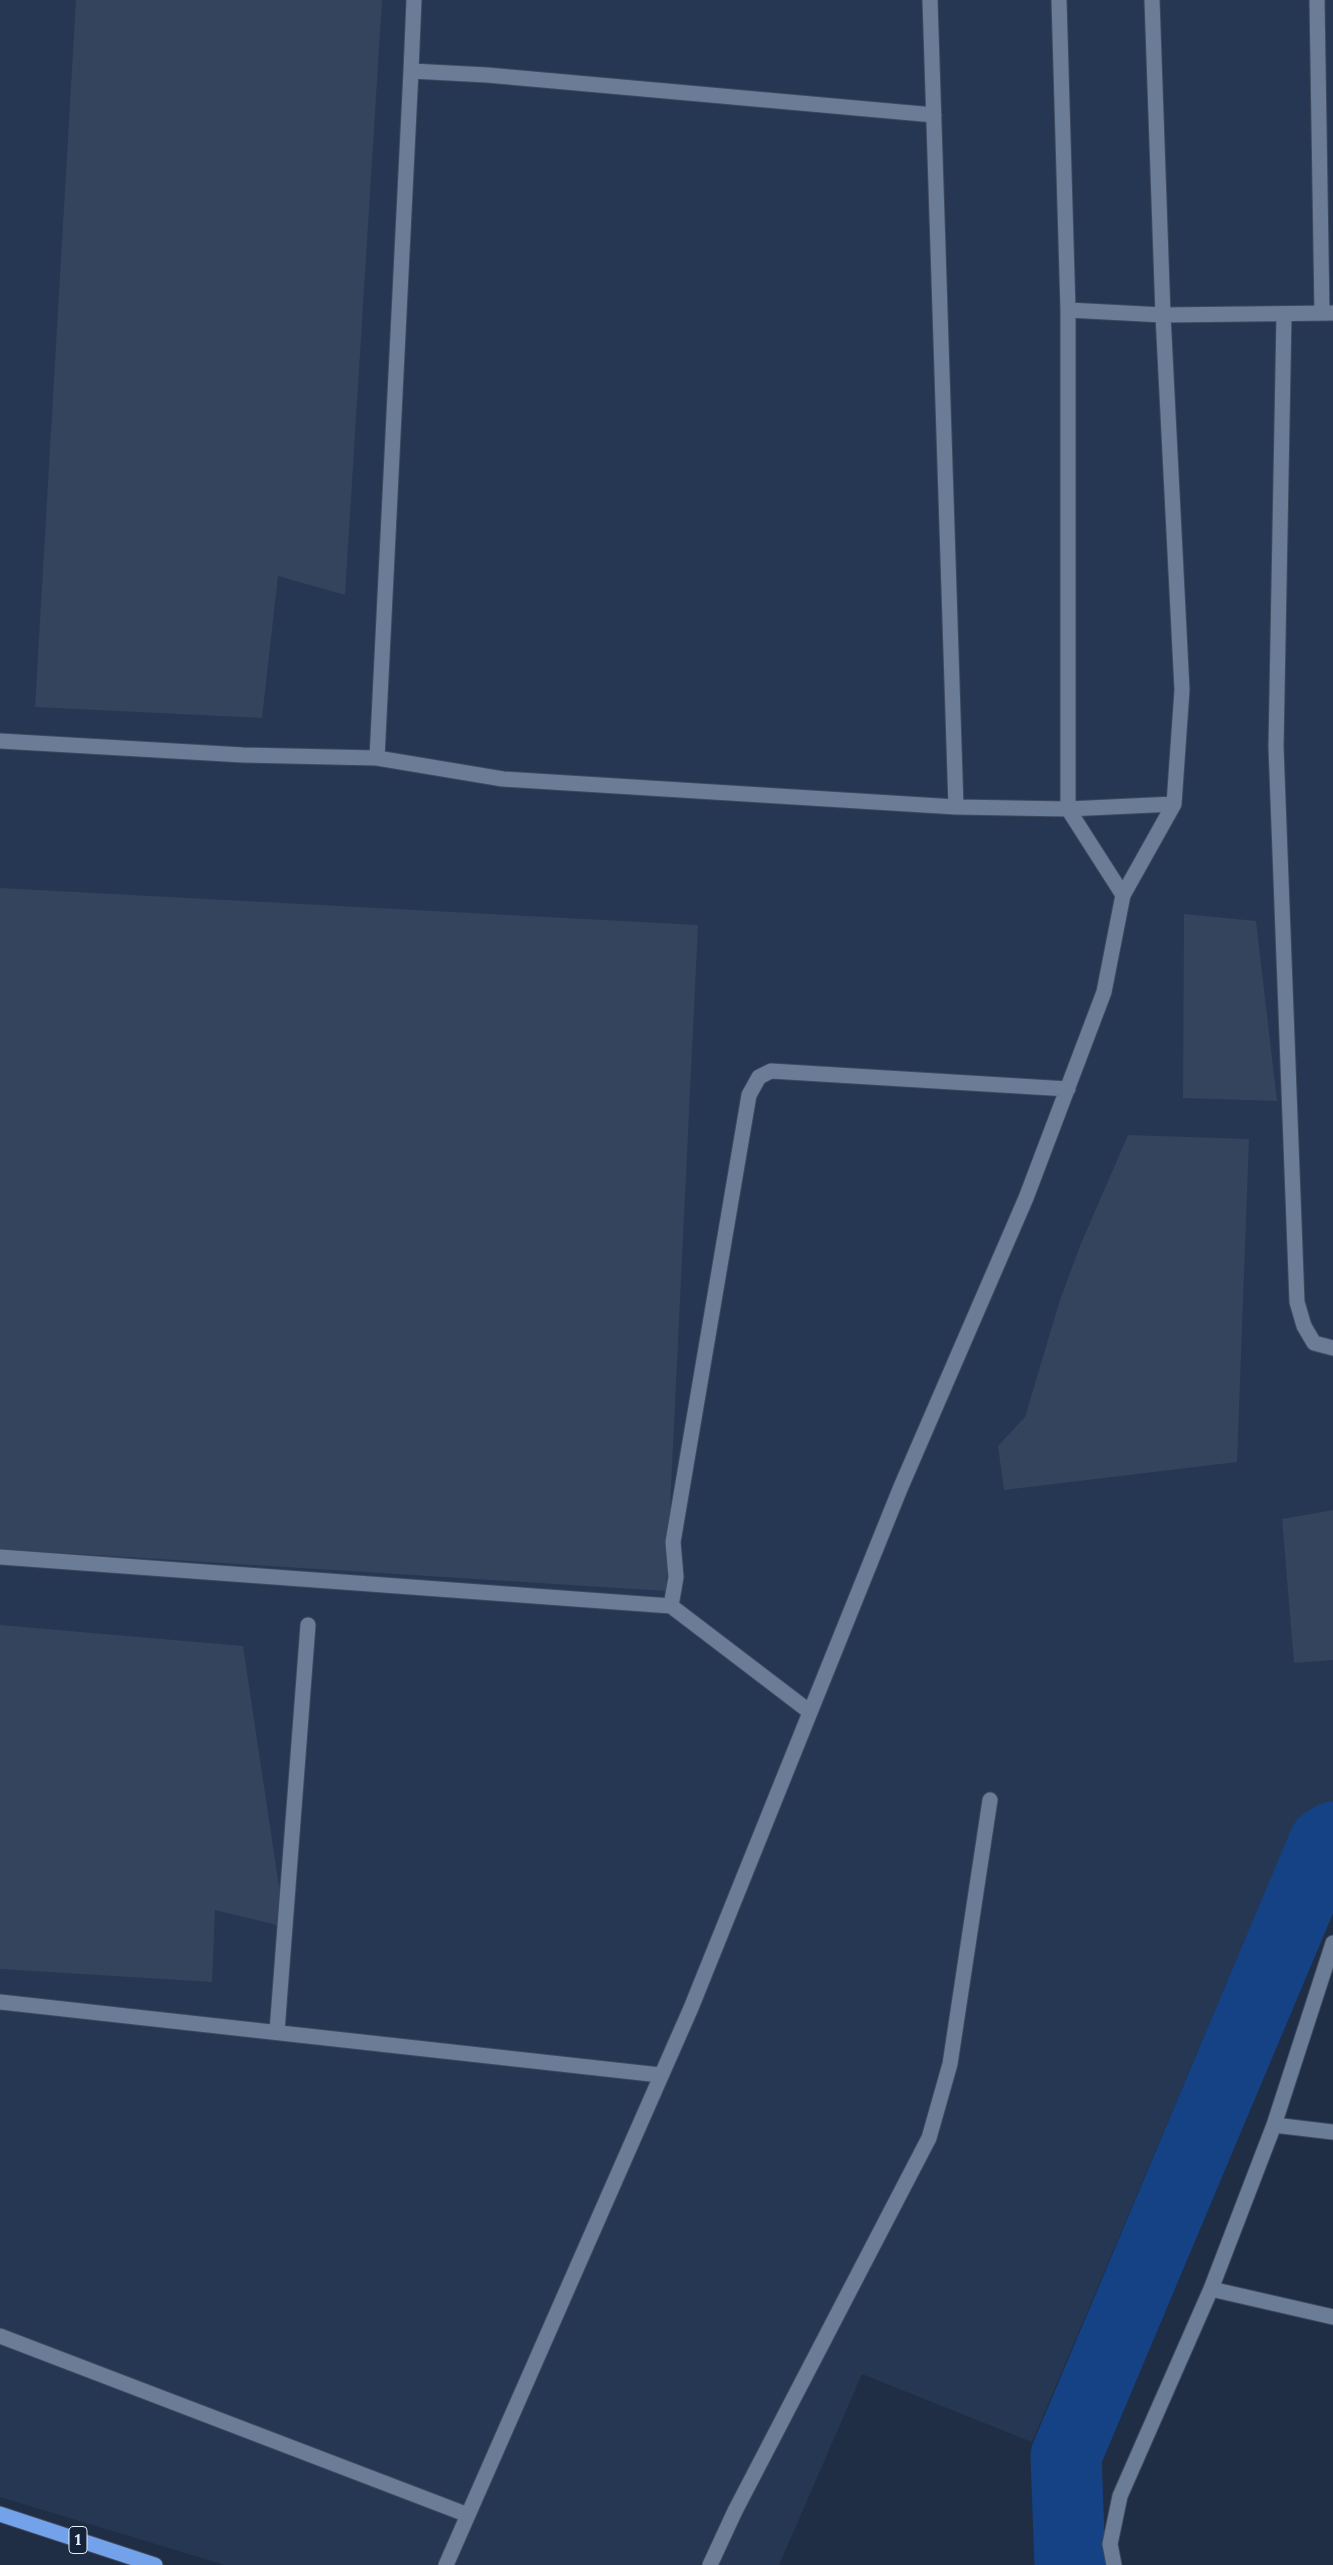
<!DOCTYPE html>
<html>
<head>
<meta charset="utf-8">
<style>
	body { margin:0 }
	canvas { display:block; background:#1f2e44 }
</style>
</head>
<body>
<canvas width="1333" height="2565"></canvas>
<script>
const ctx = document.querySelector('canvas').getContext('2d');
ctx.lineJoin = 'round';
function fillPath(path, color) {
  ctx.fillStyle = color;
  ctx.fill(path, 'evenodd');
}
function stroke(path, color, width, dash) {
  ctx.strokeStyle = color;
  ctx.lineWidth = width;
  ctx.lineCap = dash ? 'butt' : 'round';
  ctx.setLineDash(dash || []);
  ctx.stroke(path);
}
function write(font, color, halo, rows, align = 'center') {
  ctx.font = font + ' Lora,serif';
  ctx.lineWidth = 5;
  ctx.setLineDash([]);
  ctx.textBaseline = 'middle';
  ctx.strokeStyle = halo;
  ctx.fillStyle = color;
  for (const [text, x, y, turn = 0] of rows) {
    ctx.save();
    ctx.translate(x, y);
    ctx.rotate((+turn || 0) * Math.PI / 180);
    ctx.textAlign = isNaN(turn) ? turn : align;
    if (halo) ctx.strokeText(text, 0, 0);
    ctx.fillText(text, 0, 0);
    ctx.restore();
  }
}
fillPath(new Path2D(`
	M0,0H1333V1809L1284,1848L1032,2442L862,2374L779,2565H225L0,2497Z`), '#253752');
stroke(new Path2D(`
	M1070,2565L1066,2456L1324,1843L1333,1837`), '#144285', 71);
fillPath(new Path2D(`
	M76,0H382L345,595L278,576L262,718L35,707Z
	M0,888L698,925L666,1591L0,1549Z
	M1184,914L1256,921L1277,1101L1183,1098Z
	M1128,1135L1249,1139L1237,1462L1004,1490L998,1446L1025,1417L1060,1300L1080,1246Z
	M1333,1510V1660L1294,1663L1282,1519Z
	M0,1625L243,1646L285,1927L215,1910L212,1982L0,1969Z`), '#34445c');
const minor = new Path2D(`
	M414,0L411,71L487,75L934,115
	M930,0L956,807
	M1317,0L1322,313
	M1068,310L1163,315L1333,313
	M1284,315L1276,747L1297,1302L1304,1326L1314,1343L1333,1348
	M0,741L243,755L377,758L503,779L956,807L1068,809L1174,804
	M377,758L411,71
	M1123,895L1174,804L1182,690L1163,315L1152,0
	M0,1557L671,1606
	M810,1712L671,1606L676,1577L673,1542L749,1095L759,1077L771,1071L1068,1089
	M0,2002L660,2075
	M277,2031L308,1625
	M1274,2125L1333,2132
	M1211,2289L1333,2317
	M0,2336L468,2515
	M446,2565L691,2008L900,1489L1026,1198L1104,992L1123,895L1068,809V310L1059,0
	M710,2565L735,2511L929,2138L950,2064L990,1800
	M1114,2565L1110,2544L1120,2496L1211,2289L1274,2125L1333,1943`);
const highway = new Path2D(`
	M0,2514L155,2565`);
stroke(minor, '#3d495d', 17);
stroke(highway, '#3d495d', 17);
stroke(minor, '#6b7c97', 15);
stroke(highway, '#73a2ea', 15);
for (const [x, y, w] of [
	[78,2540,18]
]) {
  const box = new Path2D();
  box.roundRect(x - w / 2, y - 13.5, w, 27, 4);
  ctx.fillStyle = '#152439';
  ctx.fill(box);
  stroke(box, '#e6effe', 1);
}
write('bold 16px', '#e6effe', null, [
	["1",78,2540]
]);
</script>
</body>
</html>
